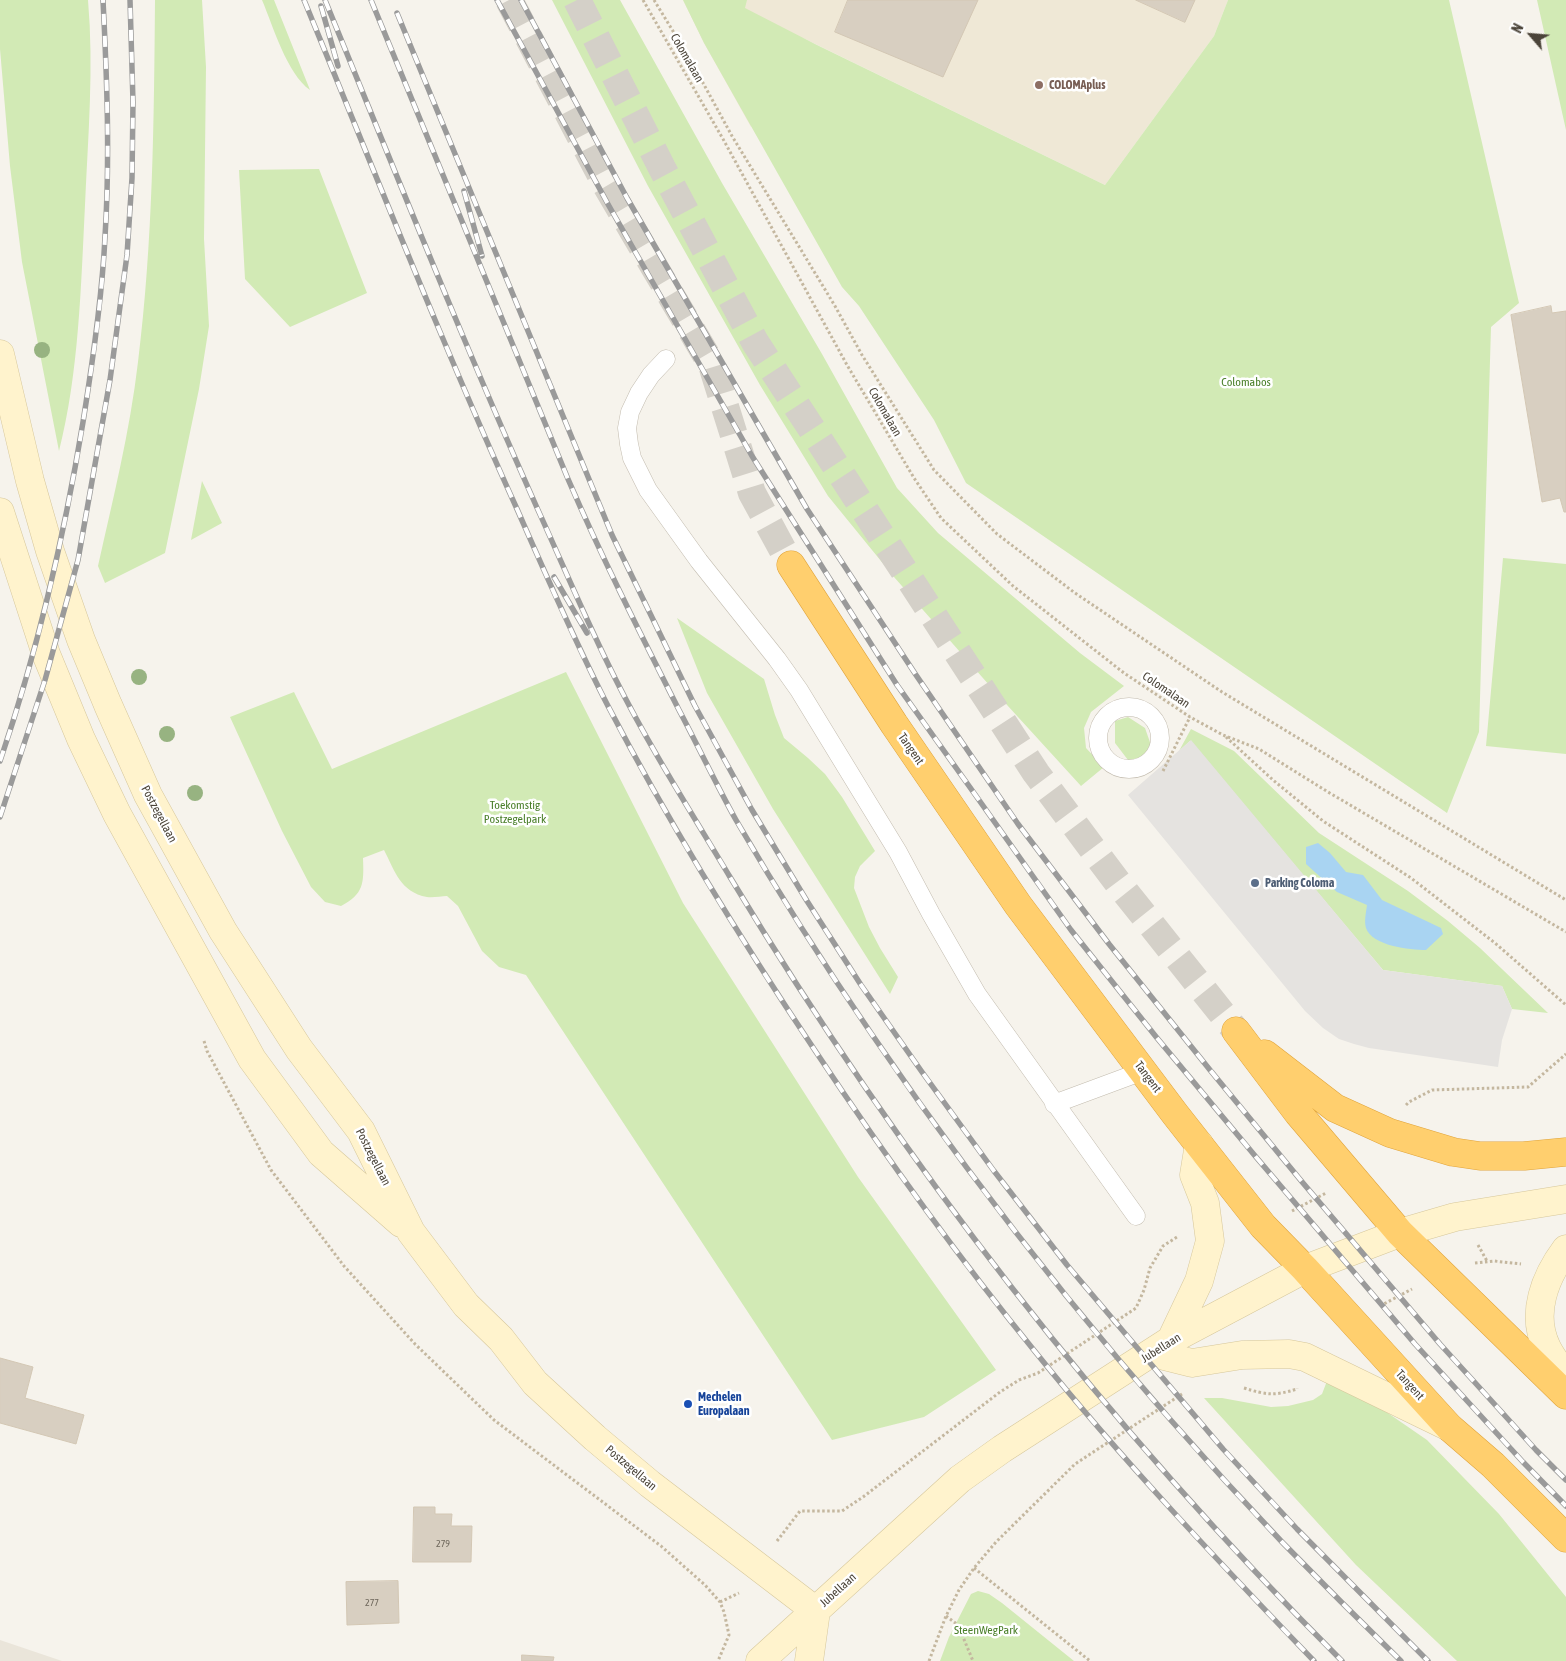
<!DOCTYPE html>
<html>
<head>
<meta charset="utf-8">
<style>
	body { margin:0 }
	#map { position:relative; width:1566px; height:1661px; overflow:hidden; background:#f6f3ec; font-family:"Asap Condensed",sans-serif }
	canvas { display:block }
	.north { position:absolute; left:1506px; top:10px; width:50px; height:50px; -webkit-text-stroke:4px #fff; paint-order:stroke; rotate:297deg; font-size:14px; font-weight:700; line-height:20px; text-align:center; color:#4b4439 }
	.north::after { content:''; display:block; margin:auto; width:18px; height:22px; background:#4b4439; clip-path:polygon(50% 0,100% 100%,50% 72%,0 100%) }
</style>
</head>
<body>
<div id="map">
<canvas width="1566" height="1661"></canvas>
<div class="north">N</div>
</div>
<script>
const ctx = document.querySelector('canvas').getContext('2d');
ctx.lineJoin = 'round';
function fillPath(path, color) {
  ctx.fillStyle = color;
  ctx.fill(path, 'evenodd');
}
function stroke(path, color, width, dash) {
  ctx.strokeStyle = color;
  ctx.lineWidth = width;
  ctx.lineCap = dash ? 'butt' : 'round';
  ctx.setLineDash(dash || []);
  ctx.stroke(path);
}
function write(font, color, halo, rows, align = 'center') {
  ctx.font = font + ' "Asap Condensed",sans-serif';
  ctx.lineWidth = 5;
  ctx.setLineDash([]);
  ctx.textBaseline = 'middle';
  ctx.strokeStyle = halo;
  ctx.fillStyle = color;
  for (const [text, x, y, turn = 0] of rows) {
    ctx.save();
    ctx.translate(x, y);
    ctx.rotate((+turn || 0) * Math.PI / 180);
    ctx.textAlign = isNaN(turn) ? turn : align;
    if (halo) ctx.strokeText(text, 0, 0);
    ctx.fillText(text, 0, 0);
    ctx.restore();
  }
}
fillPath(new Path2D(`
	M0,1640L62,1661H0Z`), '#eae5da');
fillPath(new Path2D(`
	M683,0H1228L1214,36L1105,185L803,38L751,127L704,43Z`), '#efe8d6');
fillPath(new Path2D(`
	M0,0H88C94,68 88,137 85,205C81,285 79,373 59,451L22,262L10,166L0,49Z
	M155,0H202L206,67L204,239L209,326L199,389L165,553L105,583L98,566C113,499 130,431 138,362C153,242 154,121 155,0Z
	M262,0H274L310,90C287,74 273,26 262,0Z
	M552,0H620L722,183L822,354L897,488L938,533L1080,653L1124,686L1091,712L1084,728L1086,748L1104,767L1081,786L997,694L894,577L828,496L760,385L648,186Z
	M683,0H747L745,8L817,45L1105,185L1214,36L1228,0H1449L1519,303L1491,327L1479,732L1447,813L966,483L934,420L859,306L842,287L704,43Z
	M1537,0H1566V130Z
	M319,169L367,293L290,327L245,279L239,170Z
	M202,481L222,523L191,540Z
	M1503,558L1566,564V754L1486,746Z
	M677,618L764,679L775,715L784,738L808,758L825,774L842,797L875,851L860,866L855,877L854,888L869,927L880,948L898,977L890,994L773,809L707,693Z
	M566,672L683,903L858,1177L996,1370L924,1417L832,1440L526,975L499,967L482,951L458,906L447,896C441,896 433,898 427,897C400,892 395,871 384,850L363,858C364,883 364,894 341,906L325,902L311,887L282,831L230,717L294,692L332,769Z
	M1128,717L1145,728L1152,748L1145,757L1128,760L1115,743V721Z
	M1191,729L1234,751L1319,833L1408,891L1448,921L1480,948L1548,1013L1512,1009L1502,986L1383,970L1190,741L1179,751Z
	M1327,1381L1366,1398L1427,1440L1499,1514L1566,1597V1661H1457L1356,1565L1204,1398H1222L1271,1407L1288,1406L1313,1400L1322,1394Z
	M978,1591L989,1594L1002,1603L1074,1661H940L949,1637L971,1594Z`), '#d2eab5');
fillPath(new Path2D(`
	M1191,740L1383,970L1502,986L1512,1009L1502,1040L1498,1067L1369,1048L1354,1044L1339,1039L1323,1028L1305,1011L1128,795Z`), '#e5e3e0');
fillPath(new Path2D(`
	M1318,843L1330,853L1346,872L1363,875L1382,900L1441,928L1443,934L1426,950C1410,950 1372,946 1366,928C1364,921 1366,913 1367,905L1337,892L1306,864V847Z`), '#a9d4f2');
const building = new Path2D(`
	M848,0H978L943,77L835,32Z
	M1136,0H1195L1185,22Z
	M1551,306L1552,313L1566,311V512H1564L1560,498L1542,502L1511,315Z
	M0,1358L33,1367L25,1398L84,1415L76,1444L0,1423Z
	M414,1507H435V1514H452L451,1526H472L471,1562H413Z
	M398,1581L399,1623L347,1625L346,1582Z
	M522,1655L554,1657L553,1661H522Z`);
fillPath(building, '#d8cfc1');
stroke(building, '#d3c7b4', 1);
stroke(new Path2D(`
	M509,0L606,185L712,365L752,493L791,565
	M577,0L662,168L755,342L1036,773L1118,883L1236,1031`), '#d4d0c8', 28, [28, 14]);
const lane = new Path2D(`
	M666,359L651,375L639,393L630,412L627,428L629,444L632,458L648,490L699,561L777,659L799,690L898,852L931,914L977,994L1136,1216
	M1098 738a31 31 0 1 1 62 0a31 31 0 1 1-62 0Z
	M1054,1104L1143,1071`);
const secondary = new Path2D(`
	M0,354L30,481L50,551L81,640L108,705L148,795L223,931L299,1049L361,1131L411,1232L466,1305L501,1339L535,1383L595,1438L650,1484L816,1611
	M0,512L46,654L81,739L117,814L252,1059L321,1153L401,1223
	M1566,1249C1545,1277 1530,1314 1547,1348C1552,1358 1560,1368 1566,1378
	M1171,1340L1199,1281L1210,1241L1205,1203L1194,1175L1199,1144
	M1152,1353L1192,1363L1242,1355L1289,1354L1305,1357L1449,1427
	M760,1661L960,1479L1002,1449L1171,1340L1305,1269L1400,1233L1455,1217L1566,1199
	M809,1661L816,1611`);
const highway = new Path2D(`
	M791,565L894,724L1018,905L1175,1114L1263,1226L1305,1269L1449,1427L1493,1465L1566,1538
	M1236,1031L1298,1113L1400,1233L1566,1395
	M1265,1054L1335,1108L1390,1133L1453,1152L1480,1156H1524L1566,1152`);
stroke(lane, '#c2bbae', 19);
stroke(secondary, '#d6c79b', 29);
stroke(highway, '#e0a43c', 29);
stroke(new Path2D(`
	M643,0L723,139L847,365L914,478L941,518L1013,586L1124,673L1190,717L1223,735L1259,749L1328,792L1566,932
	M654,0L690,59L732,136L835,306L862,355L934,470L997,534L1075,593L1222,692L1566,900
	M1226,737L1273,780L1323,821L1411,878L1495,943L1566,1005
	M1163,771L1190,717
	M204,1041L207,1051L271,1170L344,1266L415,1344L494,1420L661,1546L705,1585L720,1602L724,1612L729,1635L718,1661
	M1406,1105L1409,1102L1432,1090L1528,1087L1566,1054
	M1292,1211L1326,1193
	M1478,1245L1487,1261
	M1475,1263L1494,1261L1521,1264
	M1380,1306L1412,1289
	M1244,1388C1266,1395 1275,1396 1297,1389V1388
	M777,1541L800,1511H842L863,1497L1000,1392L1019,1380L1038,1373L1136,1308L1144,1290L1150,1268L1163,1246L1177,1237
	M974,1568L1090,1661
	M720,1602L739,1593
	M946,1616L958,1625L973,1661
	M929,1661L946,1616L959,1590L974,1568L996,1542L1075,1464L1182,1394`), '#c4b79f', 3, [2.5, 2.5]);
stroke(lane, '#fff', 18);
stroke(secondary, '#fff3cd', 28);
stroke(highway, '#ffcf6e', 28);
const rail = new Path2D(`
	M304,0C374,170 441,341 517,509C546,575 575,642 608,706C670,825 741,940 816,1052C885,1156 958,1257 1037,1354C1123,1461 1219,1562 1314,1661
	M325,0C395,171 463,342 538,510C564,567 588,625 616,680C650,748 691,812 730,877C902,1163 1106,1425 1342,1661
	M371,0L568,479C602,558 640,633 679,710C698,746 716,784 736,820C779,894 825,966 873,1036C995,1215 1133,1385 1282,1542C1321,1582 1361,1622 1401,1661
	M497,0L609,206L752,456L897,685L974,793L1071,930L1157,1038L1256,1157L1415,1344L1523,1462L1566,1506
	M521,0L627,198L807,509L916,675L1018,824L1109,944L1210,1070L1303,1183L1440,1344L1536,1450L1566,1480
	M321,6L338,66
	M397,13L612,535L695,706L752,810L807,901L861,985L922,1072L994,1171L1067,1265L1223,1449L1297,1529L1428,1661
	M464,191L482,256
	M554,577L587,633
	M0,761C38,650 64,537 83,422C93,360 102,299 105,237C110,158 107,79 103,0
	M0,817L45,680L78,560L110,380L127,255L132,178L133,102L130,0`);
stroke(rail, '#9a9a9a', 5.5);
stroke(rail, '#fff', 4, [11]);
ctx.fillStyle = '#97b381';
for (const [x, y] of [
	[42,350],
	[139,677],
	[167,734],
	[195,793]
]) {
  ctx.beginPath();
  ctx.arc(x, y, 8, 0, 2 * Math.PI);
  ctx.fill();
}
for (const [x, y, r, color] of [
	[1039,85,5,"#8d6e63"],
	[1255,883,5,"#5c6f8a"],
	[688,1404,5,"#1a4fb4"]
]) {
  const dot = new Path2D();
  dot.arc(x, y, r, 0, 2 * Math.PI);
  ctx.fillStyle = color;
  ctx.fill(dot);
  stroke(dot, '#fff', 2);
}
write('10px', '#6e675b', null, [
	["279",443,1544],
	["277",372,1603]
]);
write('12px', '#4b4439', '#fff', [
	["Colomalaan",687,58,60],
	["Colomalaan",885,412,60],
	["Colomalaan",1166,690,34],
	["Tangent",911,749,55],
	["Postzegellaan",159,814,62],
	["Tangent",1148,1077,53],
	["Postzegellaan",373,1157,63],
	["Jubellaan",1161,1348,-32],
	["Tangent",1410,1385,48],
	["Postzegellaan",631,1468,40],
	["Jubellaan",838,1590,-42]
]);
write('bold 12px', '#785e54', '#fff', [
	["COLOMAplus",1049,85]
], 'left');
write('12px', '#4a7f2a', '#fff', [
	["Colomabos",1246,382],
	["Toekomstig",515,805],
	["Postzegelpark",515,819],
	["SteenWegPark",986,1630]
]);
write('bold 12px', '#4e5e75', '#fff', [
	["Parking Coloma",1265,883]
], 'left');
write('bold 12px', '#164399', '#fff', [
	["Mechelen",698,1397],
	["Europalaan",698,1411]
], 'left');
</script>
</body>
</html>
